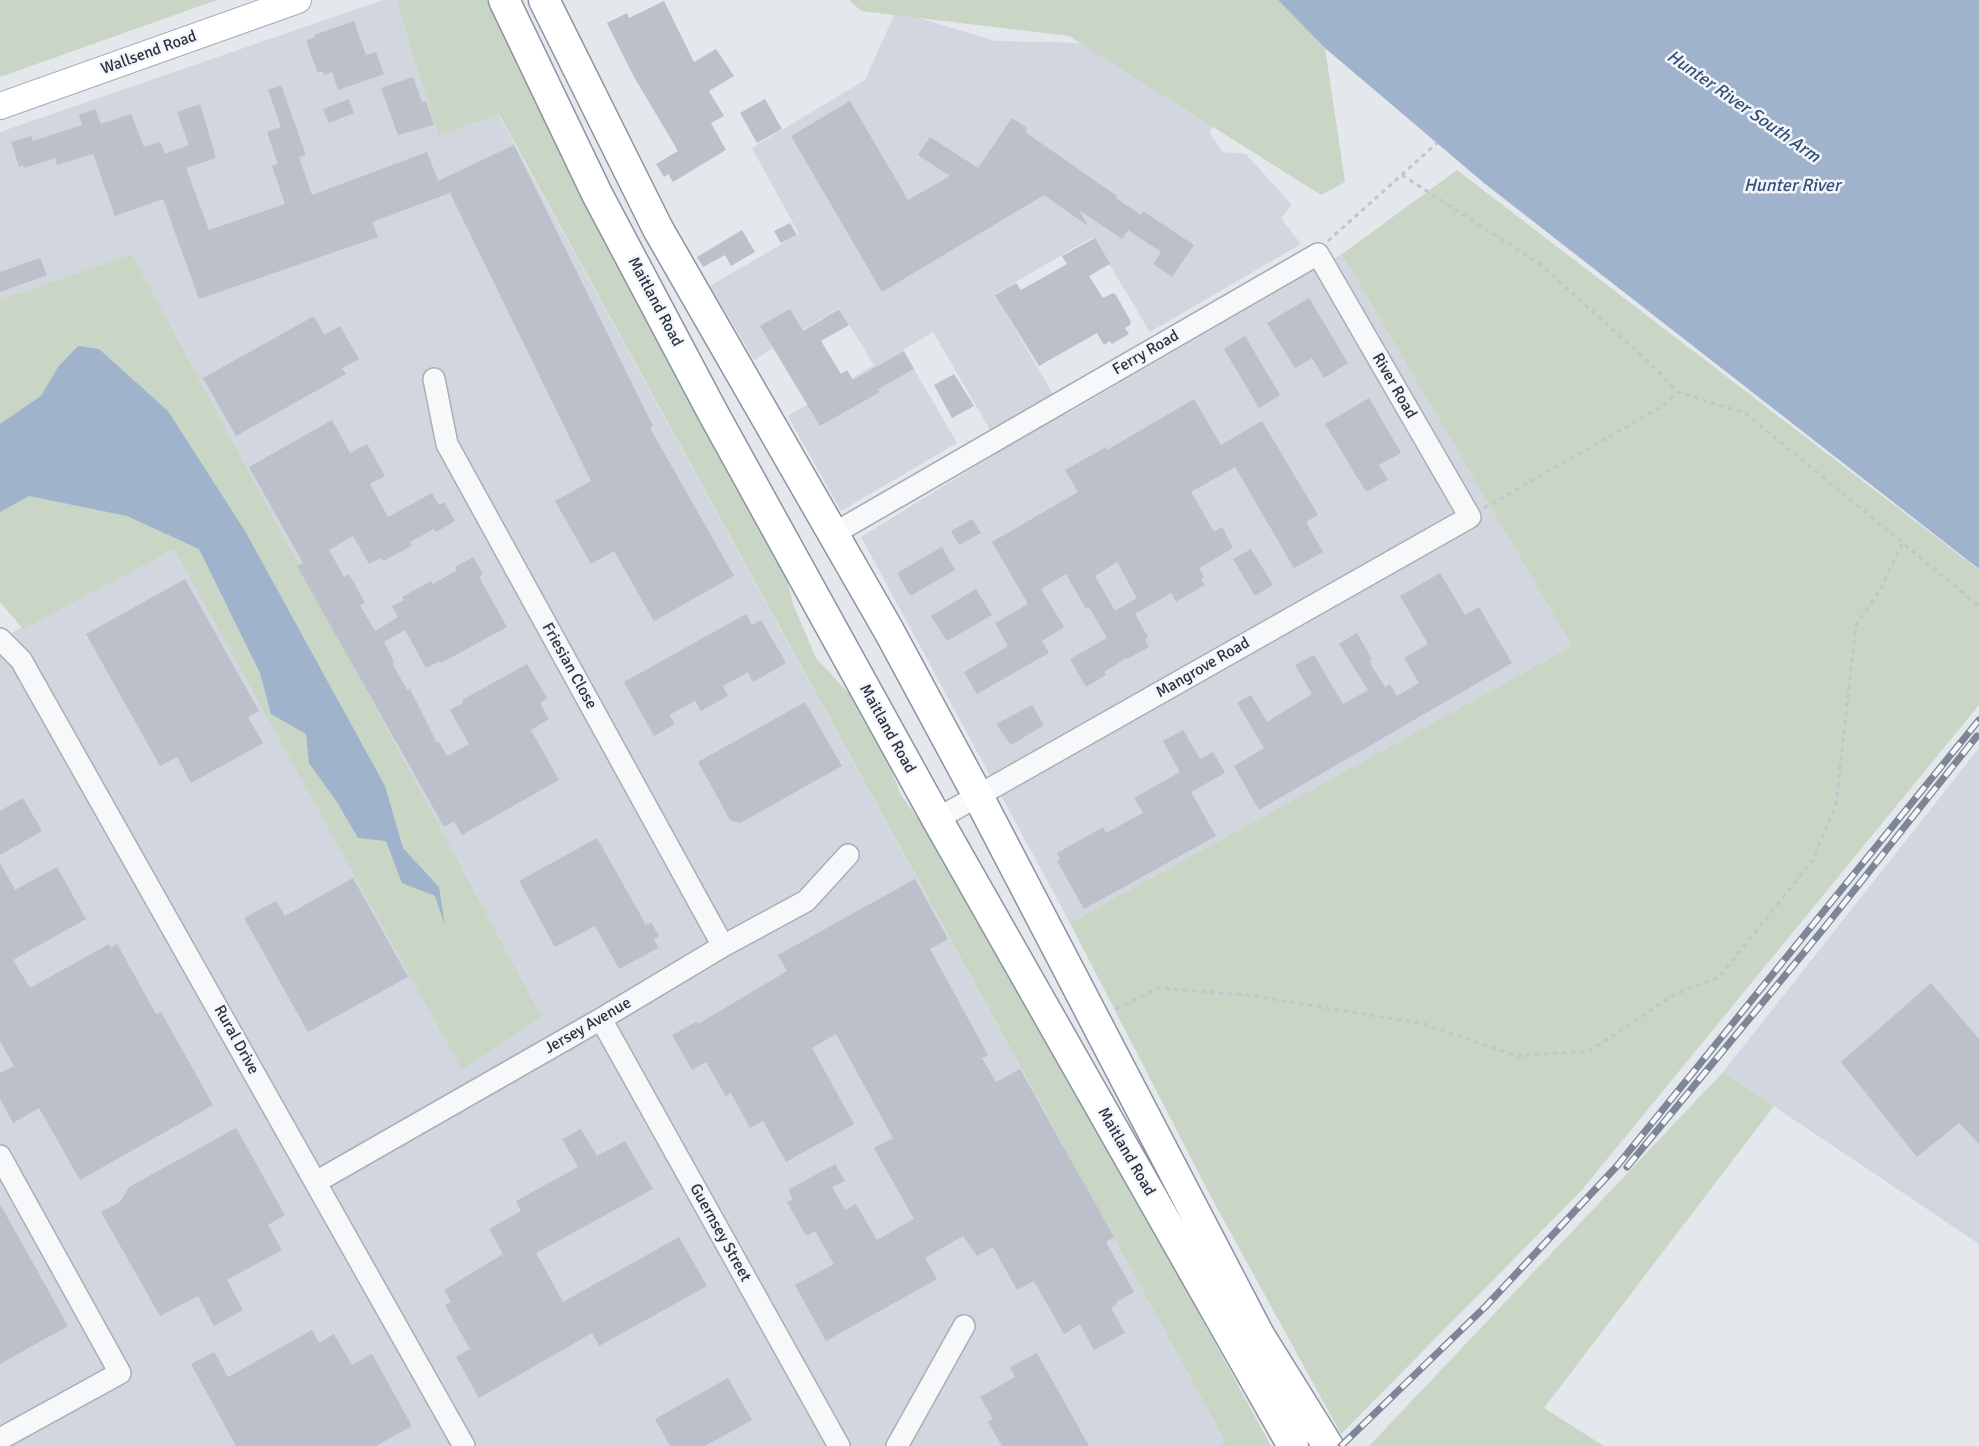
<!DOCTYPE html>
<html>
<head>
<meta charset="utf-8">
<style>
	body { margin:0 }
	canvas { display:block; background:#e4e7ec }
</style>
</head>
<body>
<canvas width="1979" height="1446"></canvas>
<script>
const ctx = document.querySelector('canvas').getContext('2d');
ctx.lineJoin = 'round';
function fillPath(path, color) {
  ctx.fillStyle = color;
  ctx.fill(path, 'evenodd');
}
function stroke(path, color, width, dash) {
  ctx.strokeStyle = color;
  ctx.lineWidth = width;
  ctx.lineCap = dash ? 'butt' : 'round';
  ctx.setLineDash(dash || []);
  ctx.stroke(path);
}
function write(font, color, halo, rows, align = 'center') {
  ctx.font = font + ' Signika,sans-serif';
  ctx.lineWidth = 5;
  ctx.setLineDash([]);
  ctx.textBaseline = 'middle';
  ctx.strokeStyle = halo;
  ctx.fillStyle = color;
  for (const [text, x, y, turn = 0] of rows) {
    ctx.save();
    ctx.translate(x, y);
    ctx.rotate((+turn || 0) * Math.PI / 180);
    ctx.textAlign = isNaN(turn) ? turn : align;
    if (halo) ctx.strokeText(text, 0, 0);
    ctx.fillText(text, 0, 0);
    ctx.restore();
  }
}
fillPath(new Path2D(`
	M383,0H396L438,136L498,114L1225,1441L1219,1446H0V639L174,549L462,1069L542,1017L132,254L0,300V132Z
	M896,11L995,41L1091,43L1213,124L1210,133L1223,152L1246,154L1292,205L1281,218L1301,244L1150,332L1093,237L995,294L1065,415L1342,254L1572,646L1070,923L861,537L1002,450L933,332L903,350L957,443L841,511L788,416L874,365L839,308L754,360L710,286L799,234L752,148L865,80Z
	M1979,748V1244L1723,1072Z`), '#d2d6de');
fillPath(new Path2D(`
	M0,0H217L0,77Z
	M396,0H487L595,213L786,575L793,604L816,658L857,702L885,754L901,795L917,817L937,833L1271,1446H1219L1225,1441L499,114L438,136Z
	M849,0H1278L1325,48L1345,182L1321,195L1069,36L861,11Z
	M1457,170L1979,570V705L1581,1191L1341,1434L1210,1195L1070,923L1572,646L1342,254Z
	M132,254L542,1017L462,1070L174,549L23,629L0,602V300Z
	M1723,1072L1774,1106L1544,1408L1604,1446H1369Z`), '#c9d6c5');
fillPath(new Path2D(`
	M1278,0H1979V569L1484,183L1325,48Z
	M78,346L99,349L168,411L245,531L385,786L403,848L439,887L445,926L435,896L402,883L386,841L358,838L337,802L309,763L306,734L271,714L260,673L199,549L127,516L29,496L0,512V424L41,396L58,367Z`), '#9fb4cc');
fillPath(new Path2D(`
	M664,1L694,62L716,49L734,76L709,91L724,116L711,123L726,150L673,182L668,174L664,177L656,164L678,151L634,77L607,23L627,13L629,18Z
	M354,21L366,55L376,52L384,74L338,90L332,72L324,75L323,71L318,73L306,41L315,37L314,35Z
	M413,77L422,102L426,101L434,125L398,135L381,88Z
	M281,85L306,155L299,157L312,195L427,152L438,181L514,145L653,426L650,428L734,576L654,621L614,551L591,564L555,501L591,481L450,193L372,222L378,237L199,299L163,199L115,216L93,154L57,165L55,158L24,168L23,165L19,167L11,142L31,136L33,141L82,125L79,115L95,109L101,124L131,114L144,147L160,142L165,154L189,145L177,112L200,104L216,158L186,168L209,230L285,204L272,166L278,164L267,132L281,127L268,90Z
	M349,99L354,113L329,123L323,109Z
	M765,99L782,129L757,143L740,113Z
	M850,101L908,200L950,176L918,155L930,137L978,168L1012,118L1027,128L1025,132L1117,196L1116,198L1141,215L1143,211L1194,245L1172,277L1153,264L1161,252L1128,230L1122,239L1079,210L1088,226L1044,195L882,292L791,136Z
	M790,223L797,235L781,243L774,231Z
	M742,230L755,252L731,266L725,255L703,267L697,257Z
	M1095,238L1110,264L1089,276L1103,298L1113,293L1116,295L1130,320L1131,324L1125,328L1129,334L1112,344L1110,341L1104,345L1097,333L1039,366L995,295L1016,283L1021,290L1067,264L1062,256Z
	M40,258L47,275L0,292V272Z
	M1309,298L1348,363L1324,378L1312,358L1295,368L1267,323Z
	M790,309L803,331L839,309L849,325L821,341L841,374L847,370L853,380L904,351L914,369L878,389L880,392L820,426L760,326Z
	M314,316L324,335L340,326L359,359L342,368L346,374L236,436L203,378Z
	M1245,336L1280,395L1259,408L1224,349Z
	M954,374L974,406L952,418L934,385Z
	M1369,398L1401,453L1379,465L1388,480L1366,492L1325,424Z
	M1194,399L1221,445L1262,421L1318,515L1306,522L1323,552L1294,568L1235,467L1191,492L1214,532L1222,527L1233,548L1199,568L1204,577L1201,579L1205,585L1176,602L1171,593L1135,614L1148,637L1145,639L1149,647L1127,659L1126,658L1104,672L1106,675L1086,687L1070,659L1107,638L1089,607L1086,609L1066,574L1041,589L1064,627L1042,641L1049,653L977,694L964,672L1008,646L995,623L1028,604L992,542L1078,492L1065,470L1106,447L1107,450ZM1117,562L1137,598L1115,611L1095,576Z
	M332,420L350,453L367,444L385,476L370,484L388,517L432,493L439,505L444,502L455,521L436,532L434,529L410,542L412,546L383,561L381,558L369,564L353,536L329,550L344,577L349,574L365,603L360,605L375,631L398,617L392,606L404,600L402,597L431,581L433,584L457,570L455,567L473,557L483,574L479,577L507,627L441,663L440,661L426,668L405,630L384,642L394,662L392,663L407,690L410,689L437,743L439,742L447,756L469,744L450,710L463,703L462,700L527,664L547,698L540,703L549,719L531,730L559,780L462,835L454,821L444,827L297,566L303,563L249,467Z
	M972,519L981,533L959,545L951,531Z
	M942,547L955,570L910,596L897,573Z
	M1251,549L1273,585L1255,596L1233,559Z
	M1440,573L1465,615L1479,607L1512,663L1259,810L1234,766L1264,748L1237,703L1251,695L1267,722L1312,694L1295,665L1314,655L1343,704L1368,690L1339,644L1357,633L1372,659L1370,660L1371,665L1385,687L1390,684L1397,696L1419,683L1404,658L1428,644L1400,596Z
	M185,579L259,711L248,717L263,743L191,783L177,757L160,766L86,634Z
	M976,589L992,615L947,641L931,616Z
	M746,614L752,625L761,620L786,663L753,682L748,672L723,686L728,696L701,711L695,701L669,715L675,724L654,736L624,682Z
	M805,702L842,766L740,823L730,820L698,762Z
	M1032,705L1044,725L1011,745L996,724Z
	M1183,730L1200,759L1213,752L1225,773L1191,792L1216,836L1084,909L1057,861L1060,859L1057,853L1103,827L1106,833L1143,813L1134,798L1180,772L1163,741Z
	M23,798L42,831L0,855V811Z
	M597,838L641,916L646,925L651,922L659,936L654,939L658,948L619,969L595,926L555,947L519,881Z
	M0,863L15,890L57,867L86,919L13,960L30,988L109,944L111,948L117,944L156,1014L161,1012L213,1105L80,1180L39,1108L13,1123L0,1099V1073L14,1066L0,1041Z
	M353,878L408,977L308,1032L244,918L276,901L285,916Z
	M915,879L948,939L930,949L988,1055L982,1058L996,1082L1020,1069L1114,1237L1106,1242L1134,1292L1116,1302L1117,1304L1111,1308L1125,1333L1094,1350L1080,1324L1064,1334L1034,1281L1017,1290L993,1247L977,1256L963,1236L925,1258L937,1279L826,1341L795,1285L834,1264L815,1231L806,1236L787,1202L793,1199L788,1190L835,1164L845,1181L832,1187L845,1210L856,1204L877,1240L914,1219L874,1148L893,1138L836,1034L812,1048L854,1124L786,1162L763,1121L750,1128L731,1093L726,1096L706,1062L692,1070L672,1035L696,1022L698,1024L787,971L778,955Z
	M1931,983L1979,1039V1144L1959,1123L1917,1157L1841,1062Z
	M236,1128L285,1215L268,1225L282,1250L227,1280L243,1310L214,1326L198,1296L160,1316L101,1212L120,1202L129,1187Z
	M581,1129L597,1156L625,1141L653,1189L536,1253L563,1302L679,1237L707,1286L599,1346L592,1333L479,1398L456,1357L470,1349L445,1305L451,1302L444,1290L503,1254L489,1229L521,1211L516,1201L578,1167L562,1139Z
	M0,1204L68,1326L0,1364Z
	M312,1330L319,1343L334,1334L352,1365L372,1354L412,1426L376,1446H236L191,1364L214,1352L228,1377Z
	M1037,1353L1089,1446H1002L988,1422L993,1419L980,1397L1015,1377L1010,1367Z
	M728,1378L752,1420L705,1446H670L655,1419Z`), '#bbc0ca');
const minor = new Path2D(`
	M434,379L447,444L723,946
	M833,534L1318,254L1470,517L937,819
	M0,639L21,660L464,1446
	M601,1019L839,1446
	M0,1156L120,1373L0,1439
	M316,1182L601,1019L723,946L806,901L848,855
	M897,1446L964,1326`);
const major = new Path2D(`
	M0,106L298,0`);
const highway = new Path2D(`
	M504,0L597,194L713,413L937,819L1293,1446
	M544,0L658,229L889,631L978,796L1259,1335L1328,1446`);
stroke(minor, '#a9aeb7', 24);
stroke(major, '#a3abb8', 28);
stroke(highway, '#8b94a3', 33);
stroke(new Path2D(`
	M1402,175L1540,264L1657,370L1678,392
	M1328,241L1437,143
	M1484,508L1661,407L1678,392L1745,413L1979,606
	M1116,1009L1158,988L1248,995L1424,1024L1517,1056L1590,1051L1675,994L1719,977L1813,860L1836,804L1856,625L1880,590L1902,544`), '#c2c5cb', 3, [4.5, 4.5]);
stroke(minor, '#f7f8fa', 21);
stroke(major, '#fff', 26);
stroke(highway, '#fff', 30);
const rail = new Path2D(`
	M1627,1167L1825,927L1977,736
	M1341,1446L1486,1306L1617,1166L1979,720`);
stroke(rail, '#7d8696', 7);
stroke(rail, '#f4f6f9', 4.5, [14]);
write('16px', '#2b3445', '#f4f6f9', [
	["Wallsend Road",149,53,-20],
	["Maitland Road",655,302,62],
	["Ferry Road",1146,353,-30],
	["River Road",1394,386,60],
	["Friesian Close",569,666,61],
	["Mangrove Road",1203,668,-30],
	["Maitland Road",887,729,61],
	["Jersey Avenue",588,1026,-30],
	["Rural Drive",236,1040,61],
	["Maitland Road",1126,1152,60],
	["Guernsey Street",720,1233,61]
]);
write('italic 18px', '#34527a', '#f4f6f9', [
	["Hunter River South Arm",1743,107,35],
	["Hunter River",1792,186]
]);
</script>
</body>
</html>
